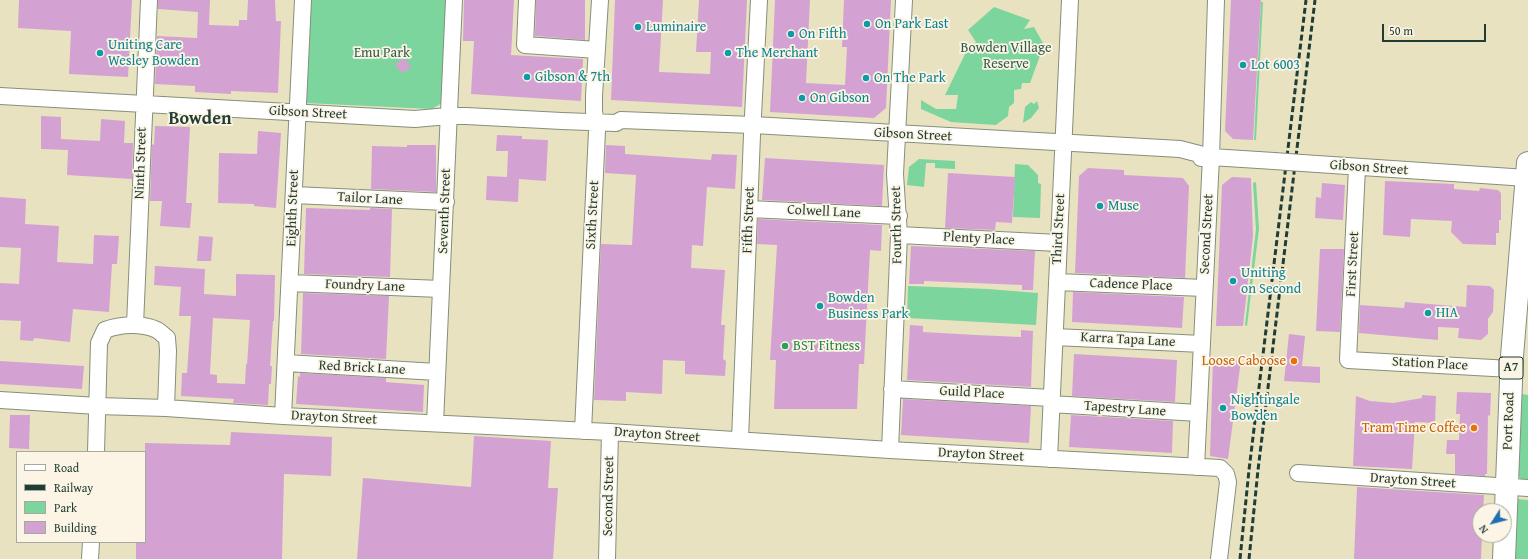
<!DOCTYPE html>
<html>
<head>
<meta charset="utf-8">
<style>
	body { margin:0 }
	#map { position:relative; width:1528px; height:559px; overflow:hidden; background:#e9e2c0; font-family:"Gentium Book Plus",serif }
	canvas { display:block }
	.legend { position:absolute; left:16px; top:451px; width:130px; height:92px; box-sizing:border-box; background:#fcf5e5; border:1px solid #a4ab9e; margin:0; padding:5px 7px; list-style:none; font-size:12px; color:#1f3d34 }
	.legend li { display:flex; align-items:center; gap:8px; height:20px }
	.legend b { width:20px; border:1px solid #a4ab9e }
	.north { position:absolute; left:1472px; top:503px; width:40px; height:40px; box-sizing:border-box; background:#fcf5e5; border:1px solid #a4ab9e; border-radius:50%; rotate:234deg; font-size:11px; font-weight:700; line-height:16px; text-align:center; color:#1f3d34 }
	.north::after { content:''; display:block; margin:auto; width:14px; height:18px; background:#1f6fb2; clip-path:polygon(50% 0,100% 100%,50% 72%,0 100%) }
	.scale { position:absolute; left:1382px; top:24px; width:104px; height:18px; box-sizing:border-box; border:2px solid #1f3d34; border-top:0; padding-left:5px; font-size:12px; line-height:14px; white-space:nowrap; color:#1f3d34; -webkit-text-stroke:3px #fcf5e5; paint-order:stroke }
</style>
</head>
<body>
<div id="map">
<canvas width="1528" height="559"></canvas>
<ul class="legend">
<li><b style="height:5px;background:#fff"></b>Road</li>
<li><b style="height:5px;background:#1f3d34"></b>Railway</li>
<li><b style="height:11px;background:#7bd59c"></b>Park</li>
<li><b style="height:11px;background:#d3a2d3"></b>Building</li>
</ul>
<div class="north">N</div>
<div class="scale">50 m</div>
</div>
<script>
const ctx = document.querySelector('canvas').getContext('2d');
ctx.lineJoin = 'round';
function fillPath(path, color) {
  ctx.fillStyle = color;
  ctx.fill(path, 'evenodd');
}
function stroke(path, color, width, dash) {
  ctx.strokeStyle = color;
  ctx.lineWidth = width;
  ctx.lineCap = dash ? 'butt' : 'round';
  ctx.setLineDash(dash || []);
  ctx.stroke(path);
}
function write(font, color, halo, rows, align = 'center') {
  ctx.font = font + ' "Gentium Book Plus",serif';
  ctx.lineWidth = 3.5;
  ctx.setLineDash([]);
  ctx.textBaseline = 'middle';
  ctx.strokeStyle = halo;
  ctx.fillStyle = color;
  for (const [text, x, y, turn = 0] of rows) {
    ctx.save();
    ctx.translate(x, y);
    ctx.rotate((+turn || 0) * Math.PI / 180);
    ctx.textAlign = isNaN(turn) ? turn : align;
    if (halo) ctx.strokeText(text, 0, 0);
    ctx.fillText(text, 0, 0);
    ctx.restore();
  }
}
fillPath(new Path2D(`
	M310,0H448L442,103L432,109L305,103Z
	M1261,2H1263L1256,140H1254Z
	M994,7L1030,20L1024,29L1034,27L1044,45L1030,83H1022L1021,89L1014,90V103L1009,107L1008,116L996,125L951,122L921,109V100L936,109H956L958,95H945L968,48L976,42L968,30Z
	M1037,101L1039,108L1031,118L1023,123L1025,107L1031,102L1034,104Z
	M919,159L955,161V169L935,168V163H926L924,187L907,185L909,167Z
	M1015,164L1028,165L1038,175V183L1041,184L1040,218L1013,217Z
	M1256,182L1259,229L1247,326L1245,325L1256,229L1253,183Z
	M908,286L988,289L1038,293L1036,325L907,318Z
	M1522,394L1528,395V481C1523,481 1520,479 1518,474Z
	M1517,499L1528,500V559H1514Z`), '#7bd59c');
fillPath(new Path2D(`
	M19,0H132L128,77L69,74L71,31L18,28Z
	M158,0H210L209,25L239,26V20H247L248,0H275L276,21H281L278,93L231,91V94L195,92V86L155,84L157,36L197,38L198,12L158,9Z
	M464,0H514L511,55L583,59L581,101L471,94L474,41H463Z
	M536,0H585V40L535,36Z
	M615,0H663L659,72L710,74L711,52H696L699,0H747L742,107L611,100Z
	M775,0H810L806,83L845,85L847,47H842L844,0H891L886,108L874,118L770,112Z
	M1231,0H1261L1253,140L1233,139L1225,131Z
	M405,58L411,68L401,73L395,64Z
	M41,116L61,117V139L100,141L101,119L125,121L124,143H133L132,179L67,175L68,150L41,149Z
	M155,126L190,127L186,203H192L190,228L160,226L162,201H150L152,144L154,145Z
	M258,131L281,133L276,208L254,206V204L218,203L219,153L257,154Z
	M497,135L522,136V139L548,140L546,181L519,179L518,202L486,200L487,176L507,177L508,151H496Z
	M407,145H436V192L371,189L372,146L407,147Z
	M606,145L625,146V154L711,160L712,154L737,155L735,189L707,187L703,246L692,245L691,268L725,270L721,325H725L723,359L726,361L725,376L685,374V361L663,360L662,394L626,392V401L594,400L601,244L632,245L636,175L605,173Z
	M765,158L884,165L882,206L762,200Z
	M1088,168L1124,170V175L1183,178L1189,186L1185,278L1075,273L1079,176Z
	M948,173L1015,177L1012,223L996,222L995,230L945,228Z
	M1232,177L1251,178L1253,236L1243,326H1216L1222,185Z
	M1385,181L1454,184V189L1479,191L1480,188L1498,190L1501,193V220H1499V233H1496V245L1463,244L1451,232L1452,221L1411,219L1410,237L1383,235Z
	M1322,183L1345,185L1343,220L1315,218L1316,197L1321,198Z
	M0,197L26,199L25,224L59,226L57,262L93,264L94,235L119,236L117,264H112L109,312L73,309L70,342L34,338L33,341L20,340L21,321L0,320V283L19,284L21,248L0,247Z
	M306,208L370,210V208L392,209L390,277L304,274Z
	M758,219L882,225L881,251L870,250L864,364H859L857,409H774L776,360H770L777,245L757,244Z
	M199,236L213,237L211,261H197Z
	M911,246L1035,251L1033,290H1022V285L924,281V284H909Z
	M1320,249H1344L1340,332L1316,331Z
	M155,266L205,269L204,294L236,296V274L275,275L274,321H273L270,366H272L271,384H269L268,405L233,403L234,399L181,396L182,373H187L191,316H179L181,287L154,285ZM213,318L250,320L247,365L246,364L245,384L217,383V375L210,374Z
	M1467,285L1490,286L1494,290L1493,312L1488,319V334L1481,340L1458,338L1459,328L1438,327V340L1359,333L1360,305L1404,308L1405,302L1466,307Z
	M1073,292L1184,297L1182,328L1072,322Z
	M303,293L389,296L386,359L301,354Z
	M910,325L923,326V332L976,335L1021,337V330L1033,331L1031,387L907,380Z
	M1289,334L1305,336L1302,366L1320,367V383L1284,381Z
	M1074,354L1177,360L1175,402L1072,396Z
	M1213,359L1241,360L1228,459L1210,456Z
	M0,361L84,366L82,389L0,384Z
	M300,373L386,378V382L424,385L423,412L296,404L298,376L300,377Z
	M1457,392L1491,393L1490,416L1488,415L1487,474H1485V476L1455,474V454H1446L1447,440H1459L1460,414H1456Z
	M1422,395L1436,396L1435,423L1415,422L1412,469L1353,466L1356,396L1370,401L1393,403L1422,398Z
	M903,399L1031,406L1029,443L901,435Z
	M10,415H30L29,449L9,448Z
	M1071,415L1173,421L1172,453L1069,447Z
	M231,432L332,437L331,476L284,474L282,559H136V542H145V443L230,445Z
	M474,436L551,441L548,488H558L553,559H357L363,478L471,487Z
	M1357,487L1484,495L1483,511H1480V535H1482L1481,559H1354Z`), '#d3a2d3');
const minor = new Path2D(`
	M527,0L525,45L597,50
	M0,96L415,119L448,116H466L562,121L616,123L621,120L753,125L1180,149L1211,157
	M1201,158L1211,157L1274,161
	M1302,163L1527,178
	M1357,167L1348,360L1511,369
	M294,195L446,202
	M749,209L899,216
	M899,235L1059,243
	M1057,282L1204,288
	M290,283L441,289
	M135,325L149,0
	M1055,337L1202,344
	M286,363L437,372
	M892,389L1051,398
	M0,400L98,406L166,408L283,416L610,432L890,450L1220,468L1226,474L1228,482L1219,559
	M1051,404L1198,413
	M283,416L303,0
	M435,423L454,0
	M583,431L597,131L594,111V96L600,0
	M740,440L752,135L759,0
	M890,450L899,235L895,174L904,0
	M96,452L99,343L105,330C121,324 141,323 157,330C161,332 164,336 167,338L168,351L166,408
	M1049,459L1070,0
	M1196,467L1211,157L1216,0
	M1298,473L1528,488
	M90,559L91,542
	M607,559L610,432`);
const highway = new Path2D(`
	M1504,559L1512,356L1528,163`);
stroke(minor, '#84907a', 18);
stroke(highway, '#84907a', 24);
stroke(minor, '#fff', 16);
stroke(highway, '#fff', 22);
stroke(new Path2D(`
	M1240,559L1249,470L1306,0
	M1249,559L1258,470L1315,0`), '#1f3d34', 3, [6, 3]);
const minorBridge = new Path2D(`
	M1274,161L1302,163`);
stroke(minorBridge, '#84907a', 18, []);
stroke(minorBridge, '#fff', 16);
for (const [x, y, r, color] of [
	[867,24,4,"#0f9aa8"],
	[638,27,4,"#0f9aa8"],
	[791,34,4,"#0f9aa8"],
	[100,53,4,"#0f9aa8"],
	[728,53,4,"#0f9aa8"],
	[1243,65,4,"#0f9aa8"],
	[527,77,4,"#0f9aa8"],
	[866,78,4,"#0f9aa8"],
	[802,98,4,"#0f9aa8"],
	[1100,206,4,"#0f9aa8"],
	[1233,281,4,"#0f9aa8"],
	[820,306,4,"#0f9aa8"],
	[1428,313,4,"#0f9aa8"],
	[785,346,4,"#2e9e5b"],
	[1294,361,4,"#e8710a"],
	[1223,408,4,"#0f9aa8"],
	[1474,428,4,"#e8710a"]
]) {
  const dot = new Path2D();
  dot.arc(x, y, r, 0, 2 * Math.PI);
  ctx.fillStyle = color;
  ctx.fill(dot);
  stroke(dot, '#fcf5e5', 1.5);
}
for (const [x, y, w] of [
	[1511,368,24]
]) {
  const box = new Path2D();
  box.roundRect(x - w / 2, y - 11, w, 22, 3);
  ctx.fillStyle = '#fcf5e5';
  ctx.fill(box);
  stroke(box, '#1f3d34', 1);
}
write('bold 13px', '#1f3d34', null, [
	["A7",1511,368]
]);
write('14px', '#0d838f', '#fcf5e5', [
	["On Park East",875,24],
	["Luminaire",646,27],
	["On Fifth",799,34],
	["Uniting Care",108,45],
	["Wesley Bowden",108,61],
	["The Merchant",736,53],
	["Lot 6003",1251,65],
	["Gibson & 7th",535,77],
	["On The Park",874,78],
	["On Gibson",810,98],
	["Muse",1108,206],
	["Uniting",1241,273],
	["on Second",1241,289],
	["Bowden",828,298],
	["Business Park",828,314],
	["HIA",1436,313],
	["Nightingale",1231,400],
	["Bowden",1231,416]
], 'left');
write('14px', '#315b49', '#fcf5e5', [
	["Bowden Village",1006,48],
	["Reserve",1006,64],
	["Emu Park",382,53]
]);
write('14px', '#1f3d34', '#fcf5e5', [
	["Gibson Street",308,113,3],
	["Gibson Street",913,135,3],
	["Ninth Street",141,163,-88],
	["Gibson Street",1369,168,4],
	["Tailor Lane",370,199,3],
	["Eighth Street",293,208,-88],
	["Seventh Street",445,211,-88],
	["Colwell Lane",824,212,3],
	["Sixth Street",593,215,-87],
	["Fifth Street",749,220,-88],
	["Fourth Street",897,225,-91],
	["Third Street",1059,229,-87],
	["Second Street",1207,234,-87],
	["Plenty Place",979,239,3],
	["First Street",1353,264,-87],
	["Cadence Place",1131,285,2],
	["Foundry Lane",365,286,2],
	["Karra Tapa Lane",1128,340,3],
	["Station Place",1430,364,3],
	["Red Brick Lane",362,368,3],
	["Guild Place",972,393,3],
	["Tapestry Lane",1125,409,4],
	["Drayton Street",334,418,3],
	["Port Road",1509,421,-88],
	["Drayton Street",657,435,4],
	["Drayton Street",981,455,3],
	["Drayton Street",1413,481,4],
	["Second Street",609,496,-89]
]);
write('14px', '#27864d', '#fcf5e5', [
	["BST Fitness",793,346]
], 'left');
write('14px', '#c56008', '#fcf5e5', [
	["Loose Caboose",1286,361],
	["Tram Time Coffee",1466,428]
], 'right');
write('bold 18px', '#1f3d34', '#fcf5e5', [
	["Bowden",200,119]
]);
</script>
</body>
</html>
